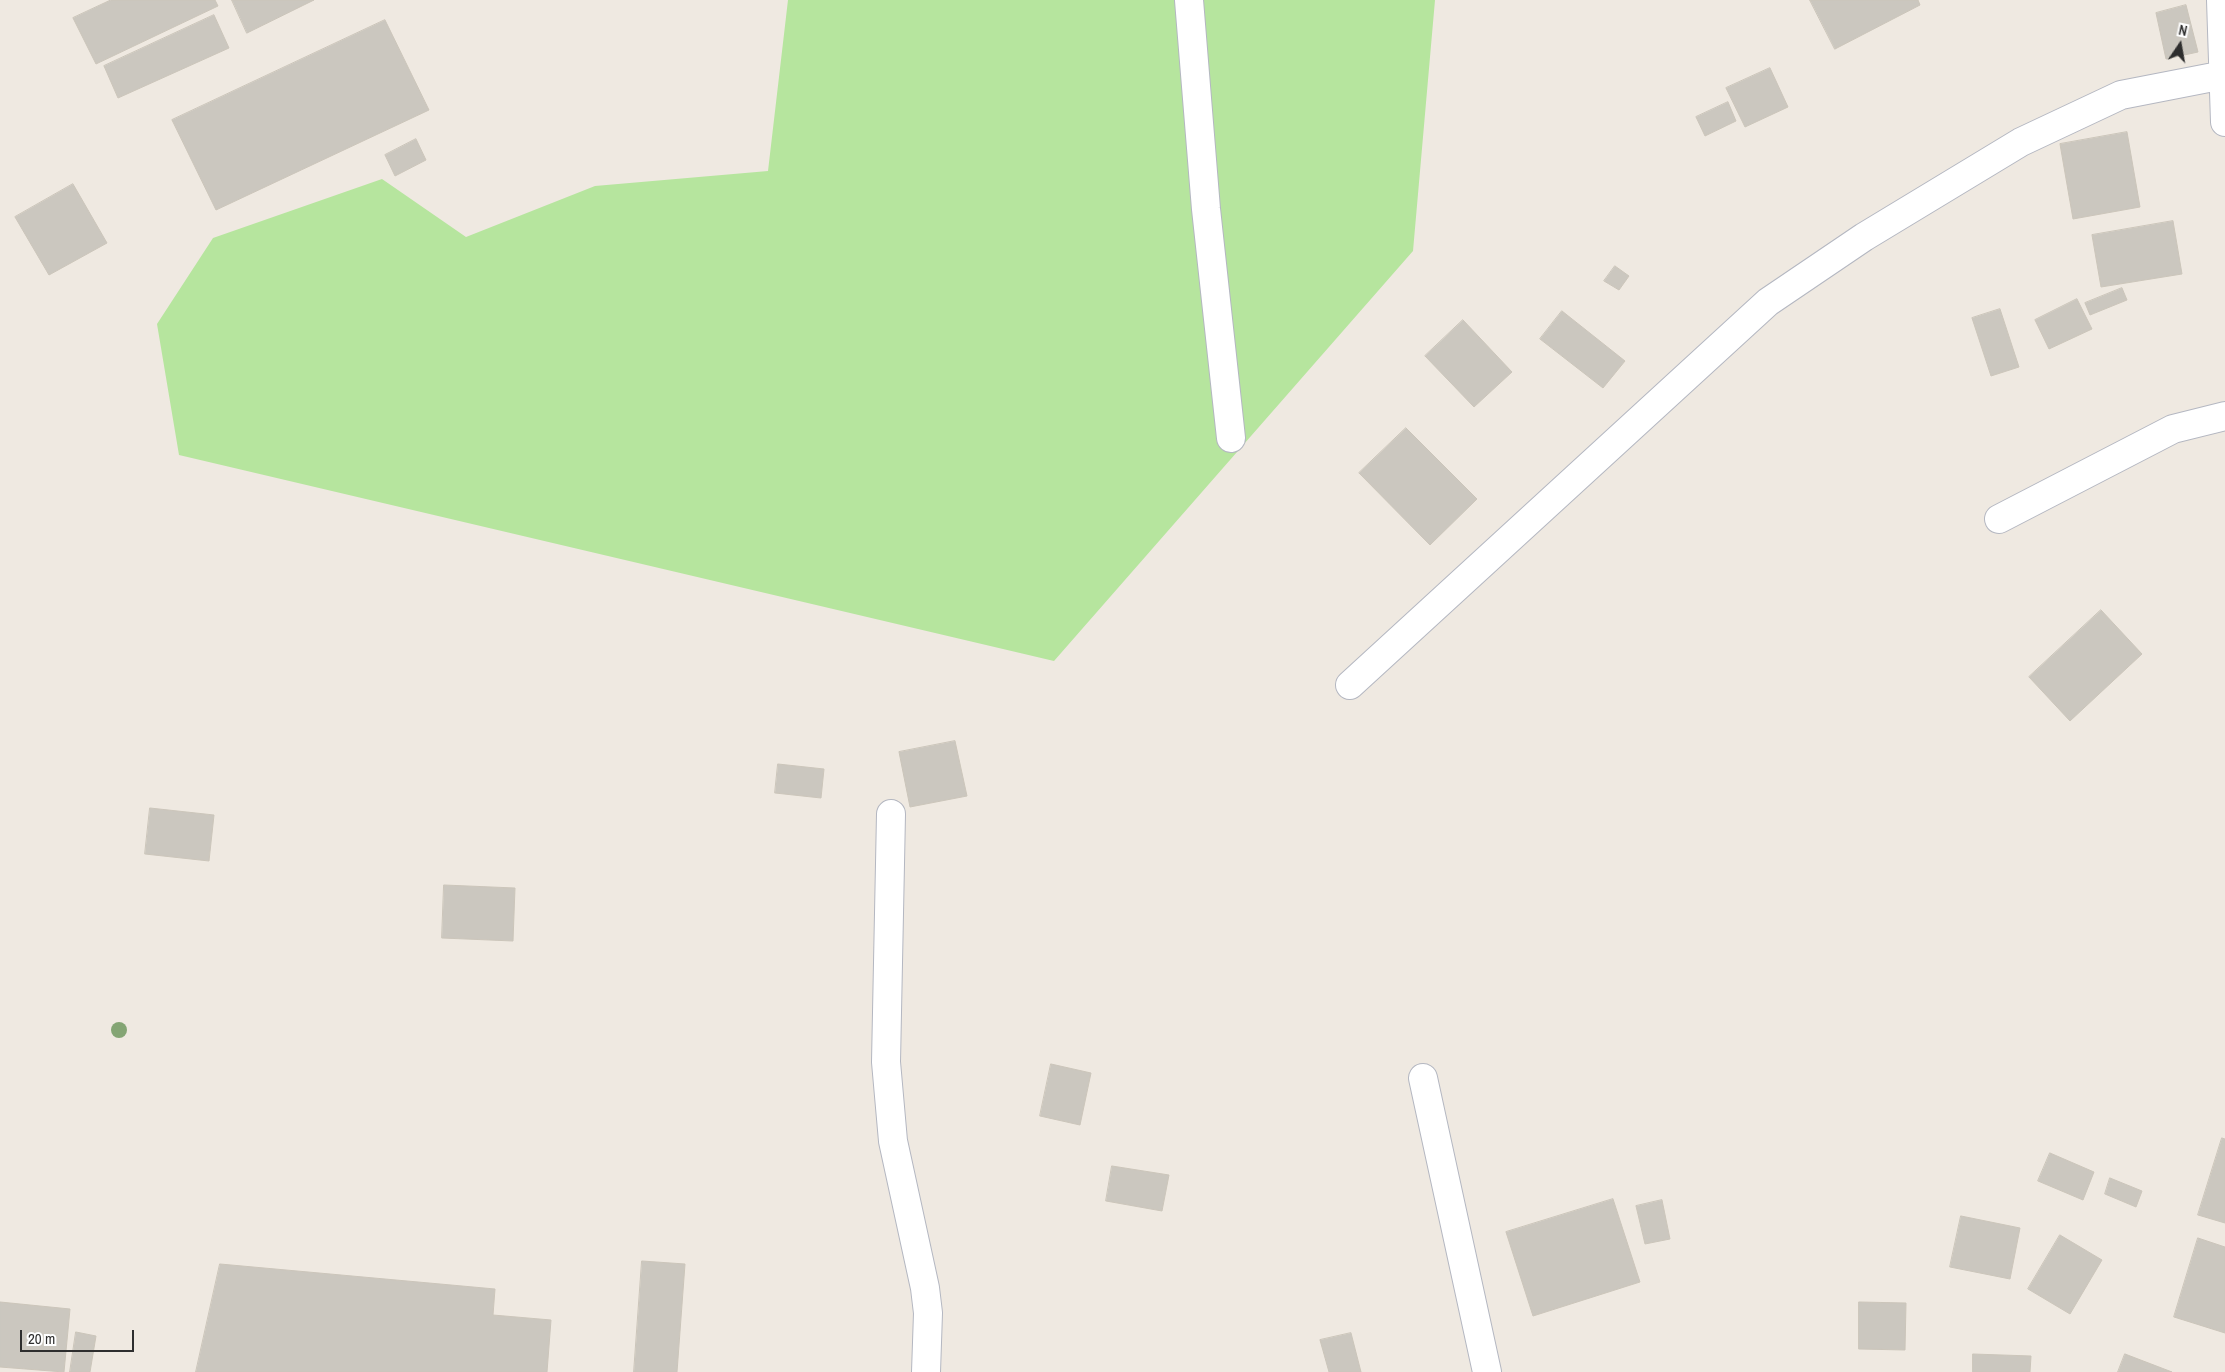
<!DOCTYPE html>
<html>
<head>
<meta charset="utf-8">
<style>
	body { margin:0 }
	#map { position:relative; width:2225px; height:1372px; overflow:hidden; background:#efe9e1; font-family:"Archivo Narrow",sans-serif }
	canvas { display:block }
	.north { position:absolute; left:2155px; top:20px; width:50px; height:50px; -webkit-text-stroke:4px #fff; paint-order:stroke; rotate:12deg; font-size:14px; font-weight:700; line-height:20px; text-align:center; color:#2e2e2e }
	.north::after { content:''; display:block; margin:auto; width:18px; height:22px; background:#2e2e2e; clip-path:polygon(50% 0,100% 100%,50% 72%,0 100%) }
	.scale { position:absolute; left:20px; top:1330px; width:114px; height:22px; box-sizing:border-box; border:2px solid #2e2e2e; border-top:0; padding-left:6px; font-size:15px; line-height:18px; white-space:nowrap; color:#2e2e2e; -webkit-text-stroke:4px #fff; paint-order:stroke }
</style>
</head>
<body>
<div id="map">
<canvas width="2225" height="1372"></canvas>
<div class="north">N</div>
<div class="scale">20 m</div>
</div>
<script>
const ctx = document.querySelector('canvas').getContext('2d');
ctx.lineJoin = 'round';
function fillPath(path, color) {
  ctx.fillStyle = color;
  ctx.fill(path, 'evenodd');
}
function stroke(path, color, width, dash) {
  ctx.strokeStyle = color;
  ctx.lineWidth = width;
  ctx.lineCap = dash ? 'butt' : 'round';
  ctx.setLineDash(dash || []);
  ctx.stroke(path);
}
fillPath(new Path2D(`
	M788,0H1435L1413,251L1054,661L179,455L157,324L213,238L382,179L466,237L595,186L768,171Z`), '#b6e59e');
const building = new Path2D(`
	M111,0H215L218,6L96,64L73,18Z
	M232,0H314L247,33Z
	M1810,0H1918L1920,5L1835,49Z
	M2186,5L2198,52L2166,59L2156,13Z
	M214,15L229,48L118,98L104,66Z
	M385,20L429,110L216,210L172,120Z
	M1770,68L1788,107L1745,127L1726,88Z
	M1728,102L1736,121L1705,136L1696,117Z
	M2127,132L2140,207L2073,219L2060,144Z
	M416,139L426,160L395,176L385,155Z
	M73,184L107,243L49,275L15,217Z
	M2173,221L2182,274L2101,287L2092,235Z
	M1615,266L1629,276L1619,290L1604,281Z
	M2122,288L2127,300L2090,315L2085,303Z
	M2077,299L2092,329L2049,349L2035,320Z
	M2000,309L2019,367L1991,376L1972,318Z
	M1562,311L1625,361L1603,388L1540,339Z
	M1463,320L1512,372L1474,407L1425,356Z
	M1406,428L1477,499L1430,545L1359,473Z
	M2101,610L2142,654L2070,721L2029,677Z
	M955,741L967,796L910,807L899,752Z
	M778,764L824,769L821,798L775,793Z
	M150,808L214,815L209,861L145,854Z
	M444,885L515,888L513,941L442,938Z
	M1051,1064L1091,1073L1080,1125L1040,1116Z
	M2222,1138L2225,1139V1223L2198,1215Z
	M2050,1153L2094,1172L2083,1200L2038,1181Z
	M1112,1166L1169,1175L1162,1211L1106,1201Z
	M2110,1178L2142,1191L2136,1207L2105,1194Z
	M1613,1199L1640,1282L1533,1316L1506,1232Z
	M1662,1200L1670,1239L1645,1244L1636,1206Z
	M1961,1216L2020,1228L2010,1279L1950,1267Z
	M2060,1235L2102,1260L2070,1314L2028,1289Z
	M2198,1238L2225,1247V1333L2174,1317Z
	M642,1261L685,1264L677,1372H634Z
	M220,1264L495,1289L493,1315L551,1320L547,1372H196Z
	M0,1302L70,1309L64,1372L0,1367Z
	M1859,1302L1906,1303L1905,1350L1859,1349Z
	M76,1332L96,1336L90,1372H70Z
	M1351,1333L1361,1372H1329L1320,1340Z
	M1973,1354L2031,1356L2030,1372H1973Z
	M2125,1354L2172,1372H2118Z`);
fillPath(building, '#cbc7bf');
stroke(building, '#cbc5ba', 1);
const street = new Path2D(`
	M1189,0L1206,209L1231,438
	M2221,0L2225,122
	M1999,519L2173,429L2225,416
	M1350,685L1768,302L1864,237L2021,142L2121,95L2224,75
	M891,814L886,1062L893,1141L925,1288L928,1313L926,1372
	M1423,1078L1487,1372`);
stroke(street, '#b4b7c1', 30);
stroke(street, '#fff', 28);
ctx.fillStyle = '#84a574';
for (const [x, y] of [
	[119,1030]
]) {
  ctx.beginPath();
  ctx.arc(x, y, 8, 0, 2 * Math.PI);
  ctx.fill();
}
</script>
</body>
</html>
